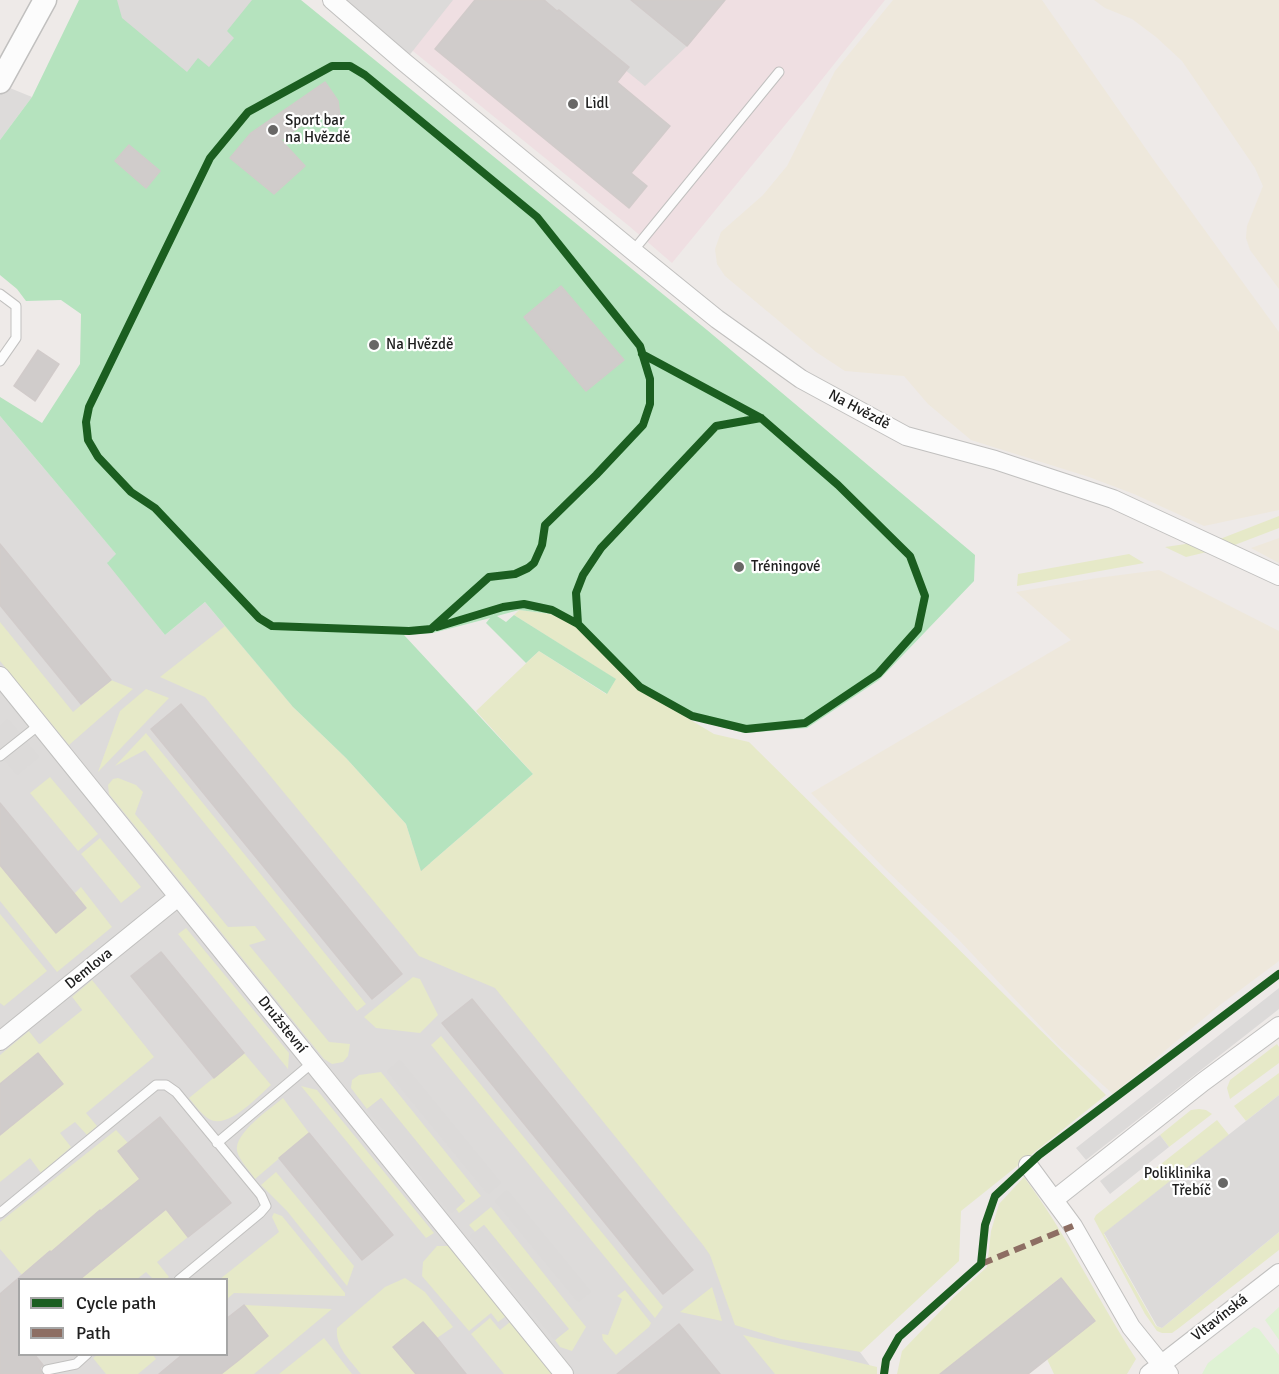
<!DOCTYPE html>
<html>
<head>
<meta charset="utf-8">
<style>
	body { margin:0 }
	#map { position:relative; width:1279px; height:1374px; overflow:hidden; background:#eeeae8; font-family:Signika,sans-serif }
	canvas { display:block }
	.legend { position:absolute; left:18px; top:1278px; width:210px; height:78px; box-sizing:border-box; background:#fff; border:2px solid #a6a6a6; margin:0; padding:8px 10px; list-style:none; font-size:18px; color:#202020 }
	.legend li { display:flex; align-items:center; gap:12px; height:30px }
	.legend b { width:30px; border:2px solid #a6a6a6 }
</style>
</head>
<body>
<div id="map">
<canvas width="1279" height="1374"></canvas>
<ul class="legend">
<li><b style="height:8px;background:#1b5e20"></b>Cycle path</li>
<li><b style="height:8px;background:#8d6e63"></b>Path</li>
</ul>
</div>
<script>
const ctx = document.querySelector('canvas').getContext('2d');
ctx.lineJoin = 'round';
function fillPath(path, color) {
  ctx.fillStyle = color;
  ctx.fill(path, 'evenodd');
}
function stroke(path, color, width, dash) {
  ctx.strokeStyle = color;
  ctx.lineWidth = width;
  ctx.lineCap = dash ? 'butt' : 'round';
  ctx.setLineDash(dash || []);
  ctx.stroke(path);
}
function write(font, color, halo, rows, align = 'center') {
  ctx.font = font + ' Signika,sans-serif';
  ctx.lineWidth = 4.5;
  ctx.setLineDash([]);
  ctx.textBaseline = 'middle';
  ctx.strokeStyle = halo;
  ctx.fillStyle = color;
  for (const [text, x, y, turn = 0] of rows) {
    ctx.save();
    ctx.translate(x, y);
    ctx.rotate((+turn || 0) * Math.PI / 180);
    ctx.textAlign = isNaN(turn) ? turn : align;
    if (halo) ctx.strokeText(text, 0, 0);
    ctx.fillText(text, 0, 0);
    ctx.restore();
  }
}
fillPath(new Path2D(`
	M0,84L32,97L0,140Z
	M0,416L117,555L108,562L165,635L205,602L293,707L860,1352L876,1374H0ZM20,1280H226V1354H20Z`), '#dddbda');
fillPath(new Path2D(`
	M354,0H885L808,97L672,263L629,226L403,43Z`), '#efdfe2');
fillPath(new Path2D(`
	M893,0H1042L1153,159L1279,332V510L1204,526L1134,494L1089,477L971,440L928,404L904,376L845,371L816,352L725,276L717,264L715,249L721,232L763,195L787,166L835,71Z
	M1094,0H1279V289L1250,250L1246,238L1247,226L1263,186L1255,168L1182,61L1156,37L1132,19L1105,8Z
	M1279,538V563L1251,548Z
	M1159,570L1279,631V961L1220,1005L1113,1094L1058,1045L957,938L884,868L811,793L1071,640L1016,592L1097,578Z`), '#eee8dc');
fillPath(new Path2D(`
	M1279,516V528L1232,546L1186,557L1165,547L1220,539Z
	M1129,554L1144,563L1017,586L1018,574Z
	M519,610L551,614L575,626L637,688L714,734L749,742L1106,1095L961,1211L959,1261L861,1352L781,1339L735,1325L710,1255L703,1245L495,988L419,956L205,697L160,677L225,626L293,707L346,758L406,824L421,871L533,774L476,711L539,651L606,694L615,679L514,615Z
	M0,622L73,712L111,680L133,689L69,745L0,661Z
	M146,689L169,698L98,772L120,711Z
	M146,733L366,1004L357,1011L145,750L115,766Z
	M50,777L98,834L78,851L30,793Z
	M118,778L136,785L143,792L135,814L228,927L255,926L266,940L249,945L329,1042L350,1044L348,1056L343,1062L332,1064L324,1059L109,794L108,785L113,779Z
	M100,838L141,887L121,903L81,854Z
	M0,865L56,933L86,909L74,894L81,887L112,927L57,972L0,901Z
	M0,914L47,971L4,1006L0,1003Z
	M186,928L289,1053L288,1069L178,934Z
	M413,977L420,979L438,1015L420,1033L376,1028L364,1017Z
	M92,980L154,1057L86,1113L97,1126L87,1135L75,1122L60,1133L71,1147L41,1173L30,1158L0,1182V1135L62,1084L38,1053L0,1084V1055L29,1031L40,1044L82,1010L72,997Z
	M441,1036L663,1307L655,1318L431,1045Z
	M1277,1044L1279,1047V1063L1230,1099L1227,1088L1230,1080Z
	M244,1053L271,1085C257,1097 228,1130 209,1119C201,1114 195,1105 189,1098Z
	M381,1072L481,1196L459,1213L456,1209L465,1201L381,1098L367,1109L351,1088L352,1080L359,1075Z
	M1279,1073V1095L1246,1121L1234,1106Z
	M301,1086L317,1090L434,1233L426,1238Z
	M283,1098L309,1133L255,1179C250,1171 239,1160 237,1151C234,1133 270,1109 283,1098Z
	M1199,1109L1206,1110L1212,1114L1169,1147L1160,1135L1191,1110Z
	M1217,1120L1229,1135L1104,1234L1156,1326L1162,1328L1279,1232V1250L1179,1328L1172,1333H1162L1157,1331L1145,1314L1094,1219L1096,1215Z
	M116,1130L128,1143L141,1179L99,1211L51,1252L49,1251L22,1275L0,1249V1222Z
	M276,1172L354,1266L347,1286L287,1211L261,1185Z
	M1024,1177C1067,1235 1097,1298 1136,1359L1127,1374H1054L1047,1359L1095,1321L1060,1278L940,1374H897L902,1351L954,1297L987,1267L991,1231L999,1204Z
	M491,1207L586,1327L572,1351L560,1347L555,1340L568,1329L484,1225L475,1232L469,1225Z
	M166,1210L188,1237L157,1262L169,1277L166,1279H153L146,1272L137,1279L79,1280Z
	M274,1213L282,1216L345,1293V1296L234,1293L227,1299L226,1280L220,1279L279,1232L272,1217Z
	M437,1246H448L506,1316L498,1322L491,1313L469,1331L422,1276L423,1262Z
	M405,1278L425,1292L453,1327L437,1338L394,1347L416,1374H361C350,1360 335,1347 337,1328L385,1287Z
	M712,1287L722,1321L680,1312Z
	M625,1290L651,1323L649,1327L616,1355L603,1340L602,1334L608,1335L622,1299L617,1296Z
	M244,1305L332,1309L254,1374H221L268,1336Z
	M490,1318L500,1330L510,1322L552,1374H504L471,1334Z
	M743,1335L877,1367V1374H775Z
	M324,1338L352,1374H279Z
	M153,1355L156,1359L138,1374H106L93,1358L97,1355Z`), '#e6e9c8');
fillPath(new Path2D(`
	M1279,1307V1340L1265,1320Z
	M1254,1327L1259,1329L1279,1355V1374H1202L1208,1363Z`), '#dff2d4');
fillPath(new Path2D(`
	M79,0H301L707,330L975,555L974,581L879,680L807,728L744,733L692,719L637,688L575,626L551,614L519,610L497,616L506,622L514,615L616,679L607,694L539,651L526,663L486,623L490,618L433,633L404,635L533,774L421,871L406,824L346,758L293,707L205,602L165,635L107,563L116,554L0,416V397L42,423L80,364L81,314L61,300L26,301L17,289L0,275V140L32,97Z`), '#b5e3be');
fillPath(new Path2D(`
	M117,0H252L227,31L234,38L209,67L198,58L187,72L122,18Z
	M332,0H453L404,62Z
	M539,0H631L687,46L645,86Z
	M8,719L39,757L17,775L0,754V726Z
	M1279,988V1009L1086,1160L1076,1148Z
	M72,997L82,1010L39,1044L29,1031Z
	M400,1060L501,1183L488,1194L387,1071Z
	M1279,1095V1232L1162,1328L1157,1326L1104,1233Z
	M381,1098L465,1201L451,1213L367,1109Z
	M1160,1135L1169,1147L1110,1194L1100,1181Z
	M507,1190L591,1292L578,1302L495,1201Z
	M484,1225L569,1329L555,1340L470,1236Z`), '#dcdad9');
const building = new Path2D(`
	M475,0H544L557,11L559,10L629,67L617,82L670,126L631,173L647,186L629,208L435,49Z
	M631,0H725L687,46Z
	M325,82L338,101L340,116L311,119L281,140L305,166L274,194L230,158L251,133Z
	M129,145L160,171L146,188L115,161Z
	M561,286L624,360L586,391L524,317Z
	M38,350L59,364L35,401L14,386Z
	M0,544L111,680L81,704L0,605Z
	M181,704L402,974L372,999L151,729Z
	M0,803L86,908L56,933L0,865Z
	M161,952L244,1053L214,1078L131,976Z
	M472,999L693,1270L663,1294L442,1023Z
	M38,1053L63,1084L0,1135V1084Z
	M160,1117L231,1203L188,1237L166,1209L79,1280H20V1354H34L43,1365L40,1368L42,1374H0V1294L50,1251L51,1252L100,1210L101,1211L140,1179L118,1151Z
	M309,1133L393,1235L362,1260L279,1158Z
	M1061,1278L1095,1321L1047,1359L1028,1374H940Z
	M244,1305L268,1336L239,1360L221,1374H159L183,1354H226V1319Z
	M423,1322L437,1338L466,1374H416L393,1347Z
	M679,1324L720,1374H617Z`);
fillPath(building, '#d0cccb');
stroke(building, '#d1cbca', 1.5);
const service = new Path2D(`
	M633,251L779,72
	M0,294L16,306V338L0,361
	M0,756L39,725
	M217,1143L312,1063
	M0,1213L156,1085H166L176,1092L261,1195L266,1206L260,1213L179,1280
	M47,1370L76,1364L87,1354`);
const minor = new Path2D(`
	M332,0L404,62L633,251L717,319L801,379L906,436L995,460L1113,499L1279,576
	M0,676L564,1374
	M0,1041L178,897
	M1028,1165L1073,1226L1131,1327L1169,1374
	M1055,1199L1203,1082L1279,1026
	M1149,1374L1279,1273`);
const tertiary = new Path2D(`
	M0,82L45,0`);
stroke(service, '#c1c0bf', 11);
stroke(minor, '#c1c0bf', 20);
stroke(tertiary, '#c1c0bf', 25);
stroke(service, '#fcfcfc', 9);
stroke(minor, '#fcfcfc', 18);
stroke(tertiary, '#fcfcfc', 22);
stroke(new Path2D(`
	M981,1264L1073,1226`), '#8d6e63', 6, [12, 6]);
stroke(new Path2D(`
	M332,66H350L365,75L537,217L640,346L650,379V404L643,425L596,475L545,525L542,545L534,563L528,568L515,574L489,577L431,629L409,631L272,626L259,618L155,508L131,492L98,457L88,440L86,422L89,407L210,158L248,112Z
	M578,624L576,593L583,575L601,548L716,426L761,418
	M437,627L503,607L524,604L552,610L578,624L640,687L692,716L746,729L805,723L878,674L918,629L925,596L910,556L838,485L761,418L642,354
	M884,1374L886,1360L899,1337L981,1264L985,1225L995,1196L1039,1155L1279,974`), '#1b5e20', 8);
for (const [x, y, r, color] of [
	[573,104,6,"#686766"],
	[273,130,6,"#686766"],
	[374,345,6,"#686766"],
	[739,567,6,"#686766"],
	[1223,1183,6,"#686766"]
]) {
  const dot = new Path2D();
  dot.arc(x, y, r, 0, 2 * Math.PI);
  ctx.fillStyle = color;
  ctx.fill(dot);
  stroke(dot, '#fff', 2);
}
write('15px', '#202020', '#fff', [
	["Lidl",585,104],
	["Sport bar",285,121],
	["na Hvězdě",285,138],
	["Na Hvězdě",386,345],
	["Tréningové",751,567],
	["Poliklinika",1211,1174,"right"],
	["Třebíč",1211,1191,"right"]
], 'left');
write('15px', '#202020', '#fff', [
	["Na Hvězdě",859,410,28],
	["Demlova",89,969,-39],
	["Družstevní",282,1025,51],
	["Vltavínská",1220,1318,-38]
]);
</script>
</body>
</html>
